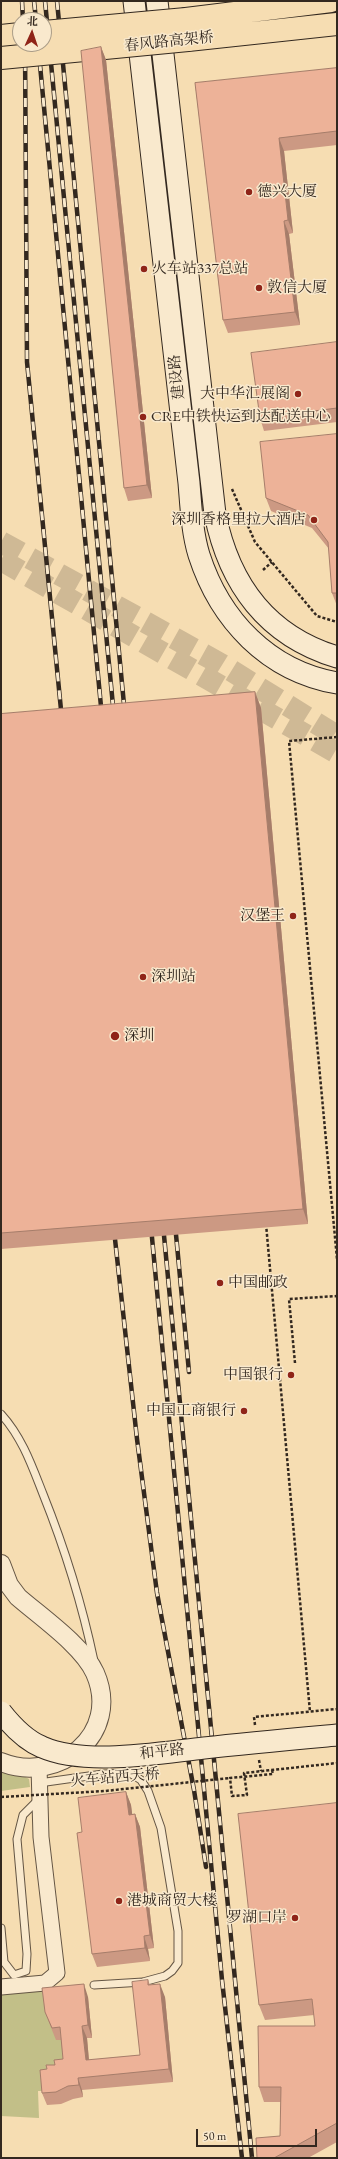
<!DOCTYPE html>
<html>
<head>
<meta charset="utf-8">
<style>
	body { margin:0 }
	#map { position:relative; width:338px; height:2159px; overflow:hidden; background:#f6ddb2; font-family:"EB Garamond","Noto Serif SC",serif }
	canvas { display:block }
	.frame { position:absolute; inset:0; border:2px solid #33281f; pointer-events:none }
	.north { position:absolute; left:12px; top:12px; width:40px; height:40px; box-sizing:border-box; background:#f9e9cd; border:1px solid #aa9c87; border-radius:50%; rotate:3deg; font-size:11px; font-weight:700; line-height:16px; text-align:center; color:#33281f }
	.north::after { content:''; display:block; margin:auto; width:14px; height:18px; background:#8f2418; clip-path:polygon(50% 0,100% 100%,50% 72%,0 100%) }
	.scale { position:absolute; left:196px; top:2129px; width:121px; height:18px; box-sizing:border-box; border:2px solid #33281f; border-top:0; padding-left:5px; font-size:12px; line-height:14px; white-space:nowrap; color:#33281f; -webkit-text-stroke:3px #f9e9cd; paint-order:stroke }
</style>
</head>
<body>
<div id="map">
<canvas width="338" height="2159"></canvas>
<div class="frame"></div>
<div class="north">北</div>
<div class="scale">50 m</div>
</div>
<script>
const ctx = document.querySelector('canvas').getContext('2d');
ctx.lineJoin = 'round';
function fillPath(path, color) {
  ctx.fillStyle = color;
  ctx.fill(path, 'evenodd');
}
function stroke(path, color, width, dash) {
  ctx.strokeStyle = color;
  ctx.lineWidth = width;
  ctx.lineCap = dash ? 'butt' : 'round';
  ctx.setLineDash(dash || []);
  ctx.stroke(path);
}
function write(font, color, halo, rows, align = 'center') {
  ctx.font = font + ' "EB Garamond","Noto Serif SC",serif';
  ctx.lineWidth = 3;
  ctx.setLineDash([]);
  ctx.textBaseline = 'middle';
  ctx.strokeStyle = halo;
  ctx.fillStyle = color;
  for (const [text, x, y, turn = 0] of rows) {
    ctx.save();
    ctx.translate(x, y);
    ctx.rotate((+turn || 0) * Math.PI / 180);
    ctx.textAlign = isNaN(turn) ? turn : align;
    if (halo) ctx.strokeText(text, 0, 0);
    ctx.fillText(text, 0, 0);
    ctx.restore();
  }
}
fillPath(new Path2D(`
	M1,1767L9,1768L29,1779L30,1787L1,1791Z
	M45,1983L64,2039L68,2072L45,2091H38L39,2118L1,2116V1987Z`), '#c2bf88');
stroke(new Path2D(`
	M1,542L219,663L337,736
	M1,560L337,753`), '#cfb995', 22, [22, 11]);
const service = new Path2D(`
	M1,1414C22,1437 32,1466 43,1494C65,1549 82,1604 94,1661
	M39,1783L103,1774L130,1773L141,1780L148,1791L161,1828L178,1931V1963L172,1971L165,1976L143,1982L94,1985
	M1,1928L4,1962L14,1975L26,1971L27,1954L17,1839L23,1815L39,1799`);
const minor = new Path2D(`
	M1,1987L45,1983L57,1973L41,1837L39,1767`);
const tertiary = new Path2D(`
	M1,1564L9,1585L18,1597C41,1617 83,1646 95,1673C122,1734 58,1785 1,1762`);
const secondary = new Path2D(`
	M134,1L189,483C191,507 192,532 199,555C220,620 268,671 337,683
	M157,1L215,514C229,584 267,636 337,657`);
const trunk = new Path2D(`
	M186,19L331,1
	M1,36L20,34
	M188,40L337,24`);
stroke(service, '#645544', 9);
stroke(minor, '#645544', 17);
stroke(tertiary, '#645544', 20);
stroke(secondary, '#33281f', 23);
stroke(trunk, '#33281f', 24);
stroke(new Path2D(`
	M232,489L255,542L317,616L337,622
	M263,570L272,562
	M337,737L289,741L337,1259
	M266,1224L310,1712
	M295,1363L289,1299L337,1296
	M255,1725L254,1717L337,1709
	M259,1760L261,1771
	M272,1770L273,1774L230,1778L232,1796L247,1795L244,1773L337,1763`), '#33281f', 2.5, [3, 2]);
stroke(service, '#f9e9cd', 7);
stroke(minor, '#f9e9cd', 15);
stroke(tertiary, '#f9e9cd', 18);
stroke(secondary, '#f9e9cd', 21);
stroke(trunk, '#f6ddb2', 22);
const rail = new Path2D(`
	M22,1L23,20
	M34,1L36,20
	M45,1L114,716
	M57,1L125,715
	M25,44L27,362L62,720
	M38,44L102,717
	M175,1224L189,1372
	M163,1225L252,2158
	M151,1227L222,1980L242,2158
	M114,1230L137,1439L157,1593L194,1790L206,1867`);
stroke(rail, '#33281f', 4.5);
stroke(rail, '#f9e9cd', 3, [9]);
const secondaryBridge = new Path2D(`
	M1,1712C12,1726 25,1740 42,1747C85,1766 158,1753 204,1748C248,1743 293,1739 337,1735`);
const trunkBridge = new Path2D(`
	M44,32L186,19
	M1,58L188,40`);
stroke(secondaryBridge, '#33281f', 23, []);
stroke(trunkBridge, '#33281f', 24, []);
stroke(new Path2D(`
	M1,1797L105,1791L230,1778`), '#33281f', 2.5, [3, 2]);
stroke(secondaryBridge, '#f9e9cd', 21);
stroke(trunkBridge, '#f6ddb2', 22);
fillPath(new Path2D(`
	M101,47L106,60L152,498L128,501L124,488Z
	M337,68V145L284,151L293,233L289,234L300,325L228,333L223,320L195,83Z
	M337,342V422L264,431L260,418Z
	M337,434V606L332,593L329,549L312,528L271,511L266,498Z
	M255,692L261,708L308,1224L1,1249V714Z
	M126,1792L131,1805L132,1814H135L140,1827L154,1948L148,1949L150,1961L97,1967L92,1954L82,1832Z
	M337,1803V2142L308,2158H257L280,2136L281,2102H264L259,2087L315,2026L314,2015L265,2020L259,2005Z
	M148,1980L150,1985L165,1997L173,2082L82,2090L83,2097L73,2099L61,2104L47,2105L42,2093L47,2069L63,2059L61,2040H56L50,2025L45,2012L88,1997L92,2038H87L89,2060L140,2055Z`), '#cc9983');
fillPath(new Path2D(`
	M101,47L106,60L152,498L147,485Z
	M279,138L284,151L293,233L288,220Z
	M284,221L289,234L300,325L295,312Z
	M255,692L261,708L308,1224L303,1209Z
	M126,1792L131,1805L134,1828L129,1815Z
	M135,1814L140,1827L154,1948L150,1935Z
	M144,1936L148,1949L150,1961L145,1948Z
	M84,1984L88,1997L92,2038L88,2025Z
	M160,1984L165,1997L173,2082L169,2069Z
	M82,2026L87,2038L90,2073L86,2060Z
	M78,2078L82,2090L83,2097L79,2085Z`), '#a67d6a');
const building = new Path2D(`
	M101,47L147,485L124,488L81,51Z
	M337,68V131L279,138L288,220L284,221L295,312L223,320L195,83Z
	M337,342V408L260,418L251,353Z
	M337,434V593H332L328,542L308,515L266,498L260,442Z
	M255,692L303,1209L1,1233V714Z
	M126,1792L129,1815L135,1814L150,1935L144,1936L145,1948L92,1954L77,1833L82,1832L78,1798Z
	M337,1803V2123L274,2158H257L256,2138L280,2136L281,2087H259L258,2026H315L312,1999L259,2005L238,1814Z
	M148,1980V1985L160,1984L169,2069L78,2078L79,2085L68,2086L56,2092L42,2093L40,2070L47,2069L46,2065H55L54,2060L63,2059L60,2027L52,2028L45,2012L42,1988L84,1984L88,2025L82,2026L86,2060L140,2055L132,1982Z`);
fillPath(building, '#edb298');
stroke(building, '#a67d6a', 1);
for (const [x, y, r, color] of [
	[249,192,4,"#8f2418"],
	[144,269,4,"#8f2418"],
	[259,288,4,"#8f2418"],
	[298,394,4,"#8f2418"],
	[143,417,4,"#8f2418"],
	[314,520,4,"#8f2418"],
	[293,916,4,"#8f2418"],
	[143,977,4,"#8f2418"],
	[115,1036,5,"#8f2418"],
	[220,1283,4,"#8f2418"],
	[291,1375,4,"#8f2418"],
	[244,1411,4,"#8f2418"],
	[119,1901,4,"#8f2418"],
	[295,1918,4,"#8f2418"]
]) {
  const dot = new Path2D();
  dot.arc(x, y, r, 0, 2 * Math.PI);
  ctx.fillStyle = color;
  ctx.fill(dot);
  stroke(dot, '#f9e9cd', 1.5);
}
write('15px', '#33281f', '#f9e9cd', [
	["春风路高架桥",169,42,-6],
	["建设路",177,377,-96],
	["和平路",162,1752,-6],
	["火车站西天桥",115,1778,-5]
]);
write('15px', '#33281f', '#f9e9cd', [
	["德兴大厦",257,192],
	["火车站337总站",152,269],
	["敦信大厦",267,288],
	["大中华汇展阁",290,394,"right"],
	["CRE中铁快运到达配送中心",151,417],
	["深圳香格里拉大酒店",306,520,"right"],
	["汉堡王",285,916,"right"],
	["深圳站",151,977],
	["深圳",124,1036],
	["中国邮政",228,1283],
	["中国银行",283,1375,"right"],
	["中国工商银行",236,1411,"right"],
	["港城商贸大楼",127,1901],
	["罗湖口岸",287,1918,"right"]
], 'left');
</script>
</body>
</html>
